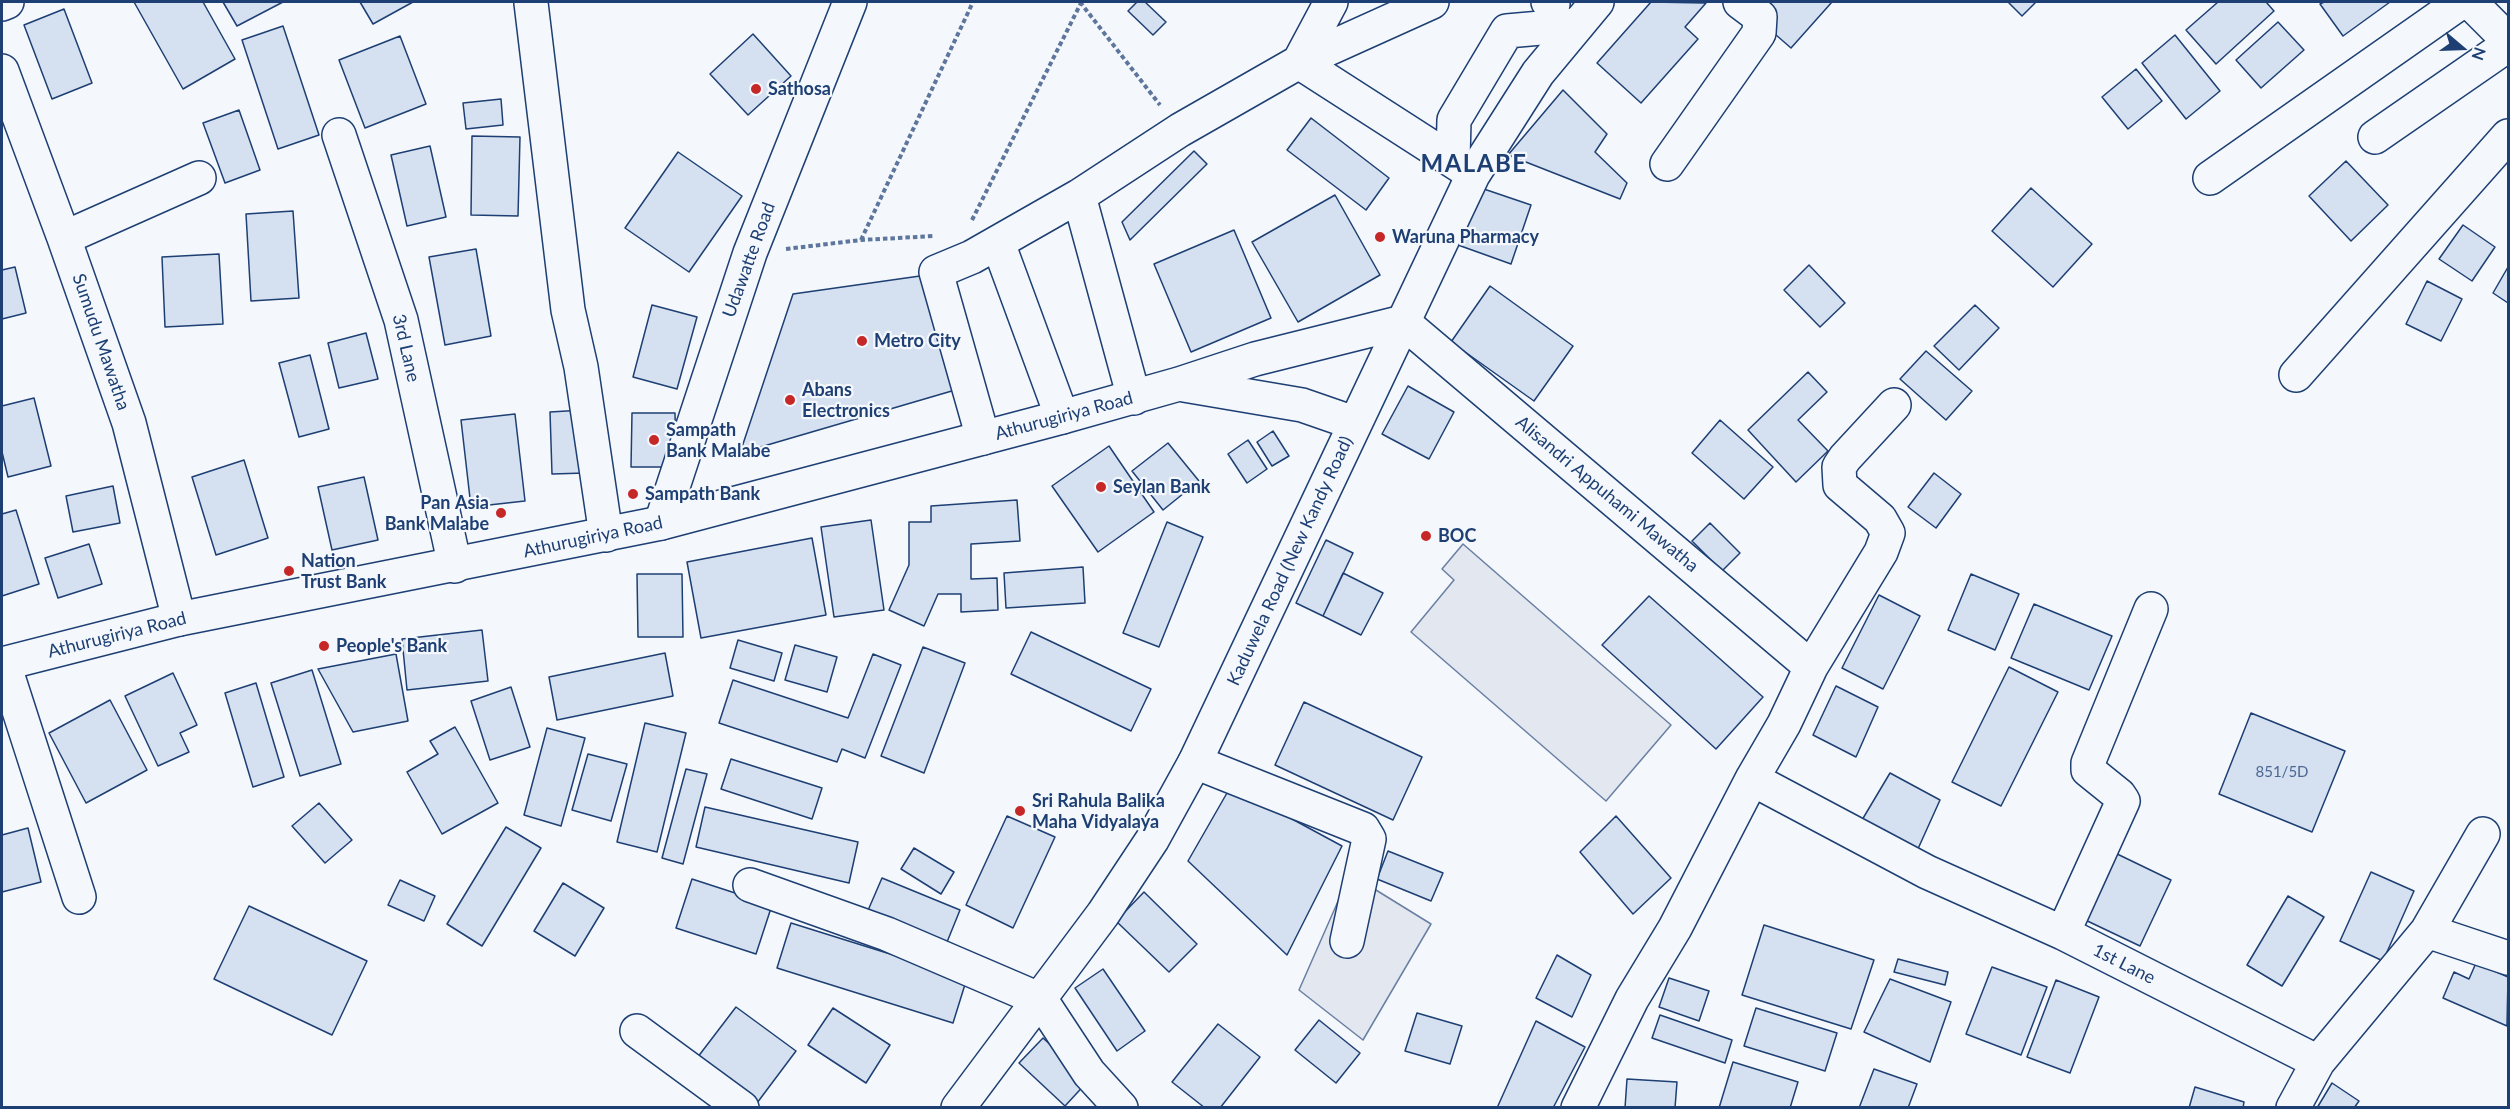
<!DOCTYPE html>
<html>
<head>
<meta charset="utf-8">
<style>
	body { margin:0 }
	#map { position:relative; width:2510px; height:1109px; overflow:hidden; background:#f4f7fb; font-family:Lato,sans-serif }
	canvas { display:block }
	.frame { position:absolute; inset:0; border:3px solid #1d3f73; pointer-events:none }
	.north { position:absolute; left:2432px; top:18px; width:60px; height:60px; -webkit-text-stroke:4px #f4f7fb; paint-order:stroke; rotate:109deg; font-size:16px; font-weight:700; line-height:24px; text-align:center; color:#1d3f73 }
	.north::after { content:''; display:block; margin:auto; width:21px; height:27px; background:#1d3f73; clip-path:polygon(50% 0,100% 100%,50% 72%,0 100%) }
</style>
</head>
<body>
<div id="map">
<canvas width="2510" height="1109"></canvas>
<div class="frame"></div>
<div class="north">N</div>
</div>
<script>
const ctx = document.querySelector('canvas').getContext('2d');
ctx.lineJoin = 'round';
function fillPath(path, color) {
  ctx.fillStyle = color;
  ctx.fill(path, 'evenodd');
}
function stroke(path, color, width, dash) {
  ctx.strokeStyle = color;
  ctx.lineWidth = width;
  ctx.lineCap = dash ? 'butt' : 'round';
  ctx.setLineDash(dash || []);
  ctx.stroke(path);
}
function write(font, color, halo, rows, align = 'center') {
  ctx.font = font + ' Lato,sans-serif';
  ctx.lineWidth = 4.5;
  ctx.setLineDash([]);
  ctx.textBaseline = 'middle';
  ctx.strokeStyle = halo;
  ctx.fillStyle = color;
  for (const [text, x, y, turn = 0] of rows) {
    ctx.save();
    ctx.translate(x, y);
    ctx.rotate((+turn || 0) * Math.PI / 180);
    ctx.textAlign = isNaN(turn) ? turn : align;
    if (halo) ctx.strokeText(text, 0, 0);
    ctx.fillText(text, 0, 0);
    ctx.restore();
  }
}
const parking = new Path2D(`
	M1463,544L1671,725L1606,801L1411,632L1454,580L1442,569Z
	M1350,874L1431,924L1363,1040L1299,990Z`);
fillPath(parking, '#e3e8f0');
stroke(parking, '#687fa3', 1.5);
const building = new Path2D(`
	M134,2H203L235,59L183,89Z
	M223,2H283L237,26Z
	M360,2H413L373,24Z
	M1137,2H1145L1166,22L1153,35L1128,11Z
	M1651,2L1706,3L1685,27L1698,39L1641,103L1597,63Z
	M1765,2H1832L1791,48L1753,15Z
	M2008,2H2036L2022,16Z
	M2218,2H2266L2274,11L2216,64L2186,30Z
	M2324,2H2390L2343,36L2320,4Z
	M64,9L92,83L52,99L24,25Z
	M2278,22L2304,50L2261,88L2236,60Z
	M283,26L319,135L278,149L242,40Z
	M753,34L791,76L748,115L710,74Z
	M2175,35L2220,91L2186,119L2142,63Z
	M400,36L426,104L365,128L339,60Z
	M2136,69L2162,101L2128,129L2102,97Z
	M1563,90L1607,134L1595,152L1627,183L1620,199L1508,155Z
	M501,99L503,125L466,129L463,103Z
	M239,110L260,170L225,183L203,123Z
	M1311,118L1389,178L1366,210L1287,150Z
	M472,136L520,137L518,216L471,215Z
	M430,146L446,217L407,226L391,155Z
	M1194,151L1207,164L1130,240L1122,222Z
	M678,152L742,196L689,272L625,228Z
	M2346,161L2388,205L2351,241L2309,196Z
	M1478,187L1531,205L1511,264L1458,245Z
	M2031,188L2092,244L2053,287L1992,231Z
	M1335,195L1380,275L1298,322L1252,242Z
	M293,211L299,298L251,301L246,214Z
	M2463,225L2495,247L2472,281L2439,259Z
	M1234,230L1271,318L1191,352L1154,264Z
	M476,249L491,336L445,345L429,257Z
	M219,254L223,324L165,327L162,257Z
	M1809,265L1845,303L1820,327L1784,290Z
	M15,267L26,313L2,319V270Z
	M2508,267V303L2493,293Z
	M927,275L962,388L740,453L793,294Z
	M2427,281L2462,299L2441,341L2406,324Z
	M1490,286L1573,346L1534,401L1451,342Z
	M652,305L697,317L677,389L633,377Z
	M1975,305L1999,328L1959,370L1934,346Z
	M366,333L378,379L339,388L328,343Z
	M1926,351L1972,391L1946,420L1900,379Z
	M310,355L329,429L299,437L279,363Z
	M1808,372L1827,392L1798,420L1828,451L1796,482L1748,430Z
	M1408,386L1454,412L1429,459L1382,434Z
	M34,398L51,466L8,477L2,452V406Z
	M583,410L585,473L552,474L550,412Z
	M632,413H675L676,467H631Z
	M515,414L525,501L471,507L461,420Z
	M1720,420L1773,467L1744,499L1692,453Z
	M1273,431L1289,456L1272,466L1257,442Z
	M1248,440L1267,469L1247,483L1228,454Z
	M1168,443L1199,481L1163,510L1132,471Z
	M1109,446L1154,512L1098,552L1052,486Z
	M244,460L268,538L216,555L192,477Z
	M1934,473L1961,494L1936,528L1908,507Z
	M364,477L378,540L332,550L318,487Z
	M113,486L120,523L73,532L66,496Z
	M1017,500L1020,541L971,544V579L997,578L998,610L961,612V594H938L924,626L889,610L909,565V522H931V506Z
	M16,510L39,584L2,596V514Z
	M871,520L884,610L834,617L821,527Z
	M1167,522L1203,537L1159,647L1123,633Z
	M1710,523L1740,553L1722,571L1692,541Z
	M812,538L826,615L701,638L687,562Z
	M1326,540L1353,553L1323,616L1296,603Z
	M89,544L102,584L58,598L45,558Z
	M1083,567L1085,603L1006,608L1004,573Z
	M1343,573L1383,593L1361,635L1323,616Z
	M637,574H682L683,637H638Z
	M1971,574L2019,594L1995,650L1948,630Z
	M1879,595L1920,616L1883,689L1842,668Z
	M1649,596L1763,697L1716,749L1602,645Z
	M2034,604L2112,636L2089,690L2011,658Z
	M482,630L488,681L407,690L402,639Z
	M1031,632L1151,689L1131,731L1011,674Z
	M738,640L782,653L774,681L730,668Z
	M795,645L837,657L827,692L785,680Z
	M923,647L965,663L924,773L881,756Z
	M665,653L673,696L557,720L549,677Z
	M396,654L408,721L353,732L318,669Z
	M873,654L901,665L865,758L842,749L837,762L719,723L733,680L848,718Z
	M2009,667L2058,692L2001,806L1952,782Z
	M312,670L341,764L300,776L271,683Z
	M173,673L197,725L180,733L189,752L158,766L125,696Z
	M256,683L284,777L253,787L225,693Z
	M1836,686L1878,707L1856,757L1813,735Z
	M511,687L530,747L490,760L471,701Z
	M110,700L147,770L86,803L49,733Z
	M1304,702L1422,757L1393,820L1275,765Z
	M2251,713L2345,751L2312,832L2219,794Z
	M645,723L686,733L657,852L617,842Z
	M455,727L498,803L442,834L407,772L438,754L430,741Z
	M547,728L585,738L561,826L524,815Z
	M588,754L627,764L611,821L572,810Z
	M731,759L822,788L812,819L721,789Z
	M686,769L707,774L683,864L662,858Z
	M1890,773L1940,800L1917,851L1862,820Z
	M1231,786L1342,846L1287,955L1188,861Z
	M319,803L352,840L325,863L292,826Z
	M705,807L858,842L849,883L696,847Z
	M1007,816L1055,837L1013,928L966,905Z
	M1616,816L1671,878L1633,914L1580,852Z
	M506,827L541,848L482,946L447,924Z
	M28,828L41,882L2,892V835Z
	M914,848L954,872L941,894L901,869Z
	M1388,851L1443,873L1431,901L1377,879Z
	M2111,851L2171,880L2140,946L2079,917Z
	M2371,872L2414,891L2383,961L2340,941Z
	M882,878L960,910L945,947L866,915Z
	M692,879L772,905L756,954L676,928Z
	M400,880L435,896L424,921L388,905Z
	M563,883L604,908L575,956L534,931Z
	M1144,892L1197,944L1169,972L1116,921Z
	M2288,896L2324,917L2282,986L2247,965Z
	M249,906L367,961L332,1035L214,979Z
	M791,923L967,978L953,1023L777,968Z
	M1764,925L1874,960L1851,1029L1742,995Z
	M1557,955L1591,975L1572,1017L1536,998Z
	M1898,959L1948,972L1945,985L1894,972Z
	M2476,963L2508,977L2507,1026L2443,998L2454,972L2469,979Z
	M1992,967L2047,987L2021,1055L1966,1034Z
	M1103,969L1145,1031L1117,1051L1075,988Z
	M1669,978L1709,991L1699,1021L1659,1007Z
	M1890,979L1951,1002L1930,1062L1864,1032Z
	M2056,980L2099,997L2070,1073L2027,1057Z
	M736,1007L796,1051L754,1107L694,1062Z
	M833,1008L890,1045L866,1083L808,1045Z
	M1756,1008L1837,1033L1825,1071L1744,1046Z
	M1417,1013L1462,1026L1450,1064L1405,1051Z
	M1660,1015L1732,1040L1725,1063L1652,1038Z
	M1319,1020L1360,1053L1336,1083L1295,1050Z
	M1536,1021L1585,1047L1553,1108H1497Z
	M1218,1024L1260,1057L1220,1108H1205L1172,1082Z
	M1043,1038L1089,1080L1065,1106L1019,1063Z
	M1733,1062L1798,1082L1790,1108H1719Z
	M1874,1069L1917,1084L1908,1108H1859Z
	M1627,1079L1677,1082L1675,1108H1625Z
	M2332,1083L2359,1101L2354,1108H2317Z
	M2195,1087L2244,1102L2243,1108H2189Z`);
fillPath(building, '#d5e0f0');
stroke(building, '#1d3f73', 1.5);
const minor = new Path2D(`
	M1548,2L1553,4
	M2470,2L2508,40
	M531,3L568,310L581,367L606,535
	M2,4L7,2
	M1299,62L1467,170
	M1299,62L1432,2
	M2,71L64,238L129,423L179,619
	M339,135L401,320L455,566
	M2375,137L2508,45
	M1453,160L1454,120L1507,31L1575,25
	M1667,164L1759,33L1760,17L1740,2
	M2210,178L2461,2
	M1079,196L1180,130L1299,62L1331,2
	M64,238L199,178
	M998,243L1062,417
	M1403,322L1811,667
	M2296,375L2508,136
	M983,438L936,272L972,257L1079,196L1134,398
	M661,523L750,253L850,2
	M4,664L79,897
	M1195,762L1363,829L1369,839L1347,941
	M1752,779L1927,872L2063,933L2318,1062
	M750,885L887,934L1041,1000L1089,1073L1121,1108
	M2427,931L2508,958
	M2063,933L2123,801L2119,795L2088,770V763L2151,609
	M637,1031L742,1108
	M1578,1108L1632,999L1675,928L1752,779L1784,724L1811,667L1881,552L1888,533L1880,519L1840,485L1839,467L1845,458L1894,405
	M2293,1108L2318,1062L2427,931L2483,834`);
const major = new Path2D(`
	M1184,385L1302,405L1354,423
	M2,664L179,619L661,523L1062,417L1179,384L1255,359L1403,322
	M958,1108L1103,914L1152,840L1195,762L1473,175L1538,73L1597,2`);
stroke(minor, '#1d3f73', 36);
stroke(major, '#1d3f73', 36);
stroke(new Path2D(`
	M1080,2L1160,105
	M972,220L1081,3
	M861,240L973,2
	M786,249L861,240L934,236`), '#5e769c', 4, [4.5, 3]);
stroke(minor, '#f4f7fb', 33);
stroke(major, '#f4f7fb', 33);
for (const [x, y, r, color] of [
	[756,89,6,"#c62828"],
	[1380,237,6,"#c62828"],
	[862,341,6,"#c62828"],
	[790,400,6,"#c62828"],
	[654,440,6,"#c62828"],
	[1101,487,6,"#c62828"],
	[633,494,6,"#c62828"],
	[501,513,6,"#c62828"],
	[1426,536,6,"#c62828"],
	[289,571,6,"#c62828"],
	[324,646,6,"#c62828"],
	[1020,811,6,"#c62828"]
]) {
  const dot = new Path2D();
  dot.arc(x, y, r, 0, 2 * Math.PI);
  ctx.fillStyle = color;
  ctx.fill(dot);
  stroke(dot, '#f4f7fb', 2);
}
write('15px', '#4b6792', null, [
	["851/5D",2282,772]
]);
write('bold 18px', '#1d3f73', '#f4f7fb', [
	["Sathosa",768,89],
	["Waruna Pharmacy",1392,237],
	["Metro City",874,341],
	["Abans",802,390],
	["Electronics",802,411],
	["Sampath",666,430],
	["Bank Malabe",666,451],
	["Seylan Bank",1113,487],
	["Sampath Bank",645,494],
	["Pan Asia",489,503,"right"],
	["Bank Malabe",489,524,"right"],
	["BOC",1438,536],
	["Nation",301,561],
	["Trust Bank",301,582],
	["People's Bank",336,646],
	["Sri Rahula Balika",1032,801],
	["Maha Vidyalaya",1032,822]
], 'left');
write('18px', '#1d3f73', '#f4f7fb', [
	["Udawatte Road",749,260,-70],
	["Sumudu Mawatha",101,342,71],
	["3rd Lane",406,348,77],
	["Athurugiriya Road",1064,416,-15],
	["Alisandri Appuhami Mawatha",1607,494,40],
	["Athurugiriya Road",593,537,-12],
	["Kaduwela Road (New Kandy Road)",1290,561,-65],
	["Athurugiriya Road",117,635,-14],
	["1st Lane",2124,964,27]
]);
ctx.letterSpacing = '1.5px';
write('bold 24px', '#1d3f73', '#f4f7fb', [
	["MALABE",1474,164]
]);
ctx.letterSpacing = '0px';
</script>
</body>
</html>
